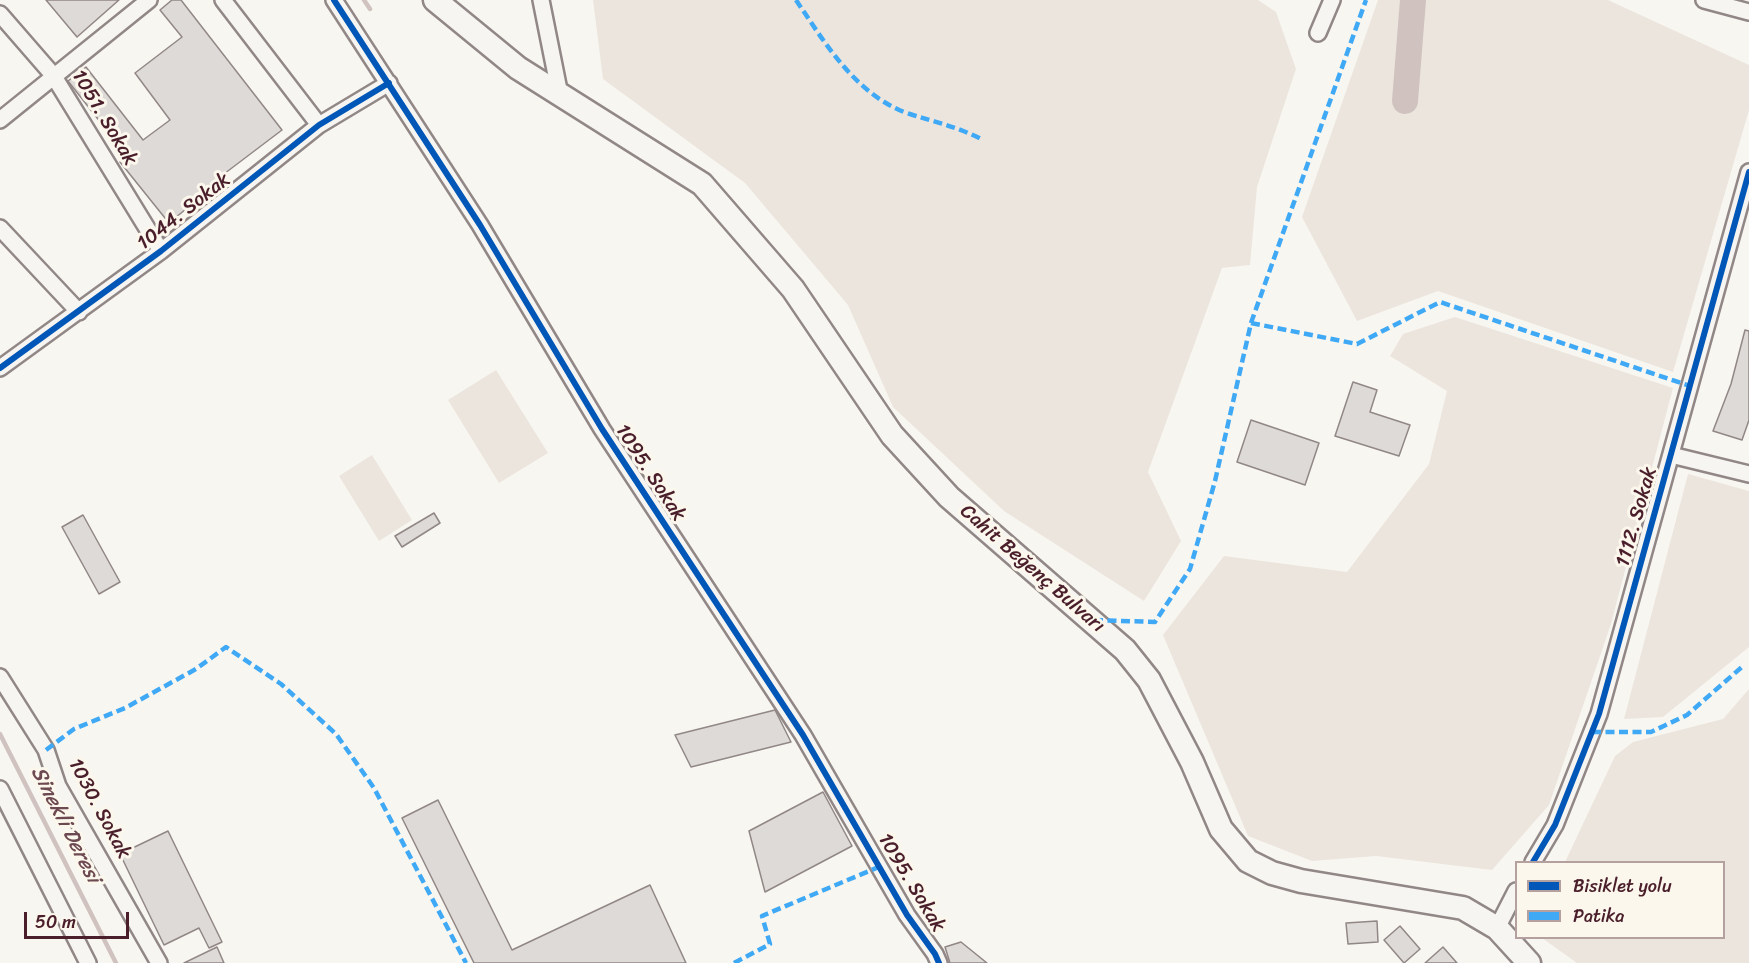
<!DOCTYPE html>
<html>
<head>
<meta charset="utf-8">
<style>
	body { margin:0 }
	#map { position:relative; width:1749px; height:963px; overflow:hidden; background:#f8f6f0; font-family:Sriracha,sans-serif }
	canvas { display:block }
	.legend { position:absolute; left:1515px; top:861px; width:210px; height:78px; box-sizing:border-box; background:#fbf7ec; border:2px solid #b4a19f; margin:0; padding:8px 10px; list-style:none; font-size:18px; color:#4a1f2b }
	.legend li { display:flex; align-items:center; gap:12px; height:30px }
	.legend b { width:30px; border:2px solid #b4a19f }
	.scale { position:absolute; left:24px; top:912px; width:105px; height:27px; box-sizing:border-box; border:3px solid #4a1f2b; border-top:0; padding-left:8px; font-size:18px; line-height:21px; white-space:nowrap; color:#4a1f2b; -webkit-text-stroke:4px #fbf7ec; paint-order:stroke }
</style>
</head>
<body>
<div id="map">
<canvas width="1749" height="963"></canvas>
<ul class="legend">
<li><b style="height:8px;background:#0057b8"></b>Bisiklet yolu</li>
<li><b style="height:8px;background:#3fa9f5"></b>Patika</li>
</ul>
<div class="scale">50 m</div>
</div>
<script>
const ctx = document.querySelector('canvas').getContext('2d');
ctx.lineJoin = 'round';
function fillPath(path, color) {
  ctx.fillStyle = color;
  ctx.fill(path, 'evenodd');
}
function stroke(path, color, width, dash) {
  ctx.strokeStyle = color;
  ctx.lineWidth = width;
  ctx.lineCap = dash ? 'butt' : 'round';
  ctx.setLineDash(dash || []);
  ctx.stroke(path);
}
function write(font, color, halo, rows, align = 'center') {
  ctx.font = font + ' Sriracha,sans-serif';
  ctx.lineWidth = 6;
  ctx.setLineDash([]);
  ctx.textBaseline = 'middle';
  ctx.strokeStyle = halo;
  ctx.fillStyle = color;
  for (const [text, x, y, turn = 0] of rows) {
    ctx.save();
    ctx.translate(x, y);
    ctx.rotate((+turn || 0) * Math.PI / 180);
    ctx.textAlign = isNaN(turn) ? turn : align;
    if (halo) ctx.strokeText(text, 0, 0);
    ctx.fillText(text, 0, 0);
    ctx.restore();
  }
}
fillPath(new Path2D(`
	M593,0H1258L1276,12L1296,69L1257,187L1250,265L1222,268L1148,472L1181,541L1144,601L1004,511L893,407L848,305L745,183L603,79Z
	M1378,0H1608L1749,65V110L1673,372L1438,291L1357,321L1302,217Z
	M1455,317L1673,388L1611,624L1549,805L1492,870L1376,856L1312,861L1248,836L1163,635L1224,556L1347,572L1429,464L1447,391L1390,356L1403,334Z
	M496,370L548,453L499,483L448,400Z
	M372,455L412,520L379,541L339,476Z
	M1688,474L1749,491V647L1663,717L1624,719Z
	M1749,689V963H1577L1542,938H1724V862H1565L1615,756L1633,742L1723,719Z`), '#ece5de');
stroke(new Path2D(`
	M364,0L370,9
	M0,734L116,963`), '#d0c3bf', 4.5);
stroke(new Path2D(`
	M1405,101L1413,0`), '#d0c3bf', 26);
const building = new Path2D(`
	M46,0H119L77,37Z
	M172,0H181L282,130L183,205L186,209L169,223L120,162L127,156L68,81L86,67L143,140L170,120L135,73L182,37L160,10Z
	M1745,330L1749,331V420L1742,440L1713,431L1731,384Z
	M1353,382L1377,390L1370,412L1410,425L1399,456L1335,436Z
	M1251,420L1319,443L1305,485L1237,462Z
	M434,513L440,523L402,547L395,536Z
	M83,515L120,582L99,594L62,527Z
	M775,710L791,742L691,767L675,735Z
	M823,792L852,846L765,892L749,831Z
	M438,800L512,950L650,885L686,963H474L402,818Z
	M168,831L222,942L209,948L199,928L164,945L120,854Z
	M1377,921L1378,942L1348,944L1346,923Z
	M1400,926L1420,949L1404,963L1384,940Z
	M961,942L987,963H950L945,947Z
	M217,947L224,963H184Z
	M1443,947L1457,963H1425Z`);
fillPath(building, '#dedad7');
stroke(building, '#918787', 1.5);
const street = new Path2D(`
	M223,0L319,125
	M334,0L480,225L602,429L803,735L907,915L935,954L939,963
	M541,0L560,95
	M1704,0L1749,12
	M0,14L53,75L161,251
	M1318,33L1332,0
	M0,120L149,0
	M0,228L79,312
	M0,368L161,251L319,125L389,83
	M1671,455L1749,474
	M0,677L46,750L58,786L159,963
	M0,789L88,963
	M1533,862L1555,825L1599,714L1749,172
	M1497,928L1516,891`);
const secondary = new Path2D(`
	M435,0L518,68L702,184L793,289L892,435L949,497L1125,650L1149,680L1192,762L1221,829L1248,861L1272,873L1301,881L1463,908L1497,928L1529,963`);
stroke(street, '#918787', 20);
stroke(secondary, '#918787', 27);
stroke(street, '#f6f5f1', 15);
stroke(secondary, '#f6f5f1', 22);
stroke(new Path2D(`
	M796,0C825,43 854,92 904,112C933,122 954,125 983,140
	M1251,323L1357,344L1440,302L1690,386
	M1094,620L1155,622L1190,569L1215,481L1251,323L1366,0
	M1592,732H1651L1687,715L1743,666
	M46,750L74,729L125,708L196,669L226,647L281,684L336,734L374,788L466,963
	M734,963L770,944L762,916L881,866`), '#3fa9f5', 4.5, [9, 4.5]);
stroke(new Path2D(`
	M334,0L480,225L602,429L803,735L907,915L935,954L939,963
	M0,368L161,251L319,125L389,83
	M1533,862L1555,825L1599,714L1749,172`), '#0057b8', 6);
write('20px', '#4a1f2b', '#fbf7ec', [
	["1051. Sokak",104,118,59],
	["1044. Sokak",184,212,-38],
	["1095. Sokak",650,473,57],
	["1112. Sokak",1637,517,-74],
	["Cahit Beğenç Bulvarı",1032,569,41],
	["1030. Sokak",99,809,62],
	["1095. Sokak",911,883,59]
]);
write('italic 21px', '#6d4a51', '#fbf7ec', [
	["Sinekli Deresi",65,825,63]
]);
</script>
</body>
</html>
